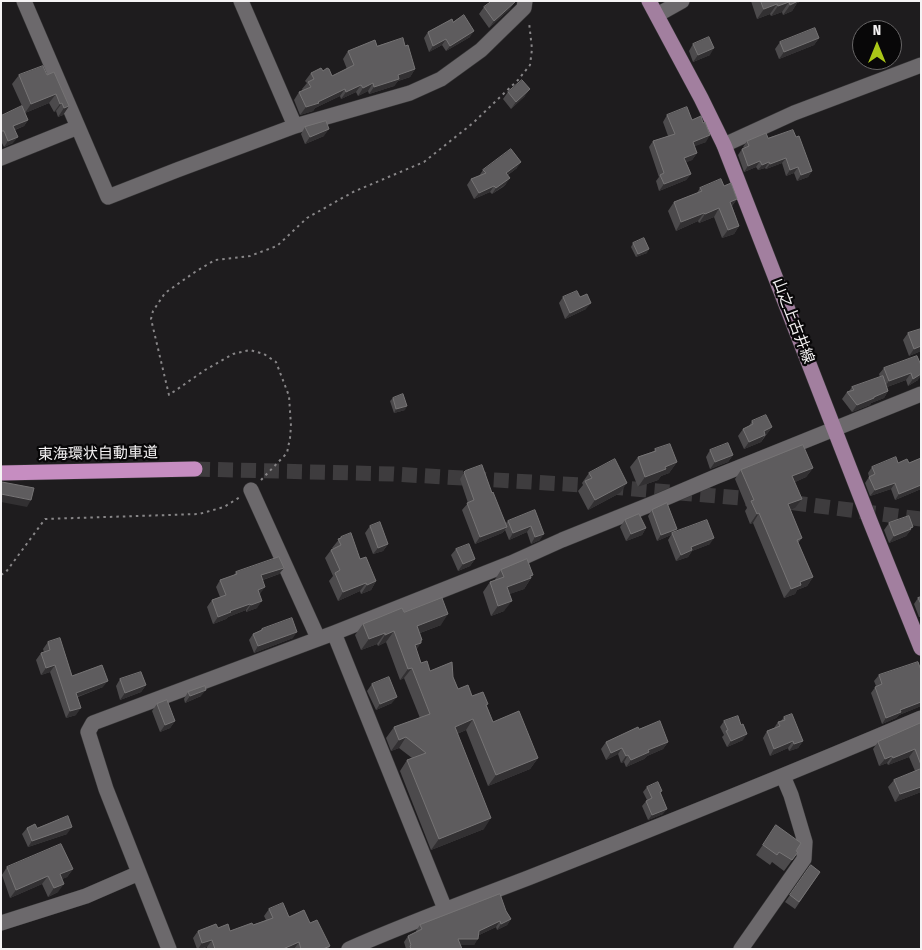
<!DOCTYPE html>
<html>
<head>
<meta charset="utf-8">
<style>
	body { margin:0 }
	#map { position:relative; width:922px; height:950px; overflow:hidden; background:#1e1c1e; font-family:"Fira Sans Condensed",sans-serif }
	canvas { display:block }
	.frame { position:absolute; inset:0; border:2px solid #f5f3f4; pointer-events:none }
	.north { position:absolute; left:852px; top:20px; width:50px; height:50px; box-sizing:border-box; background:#080708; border:1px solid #676566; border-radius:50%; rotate:0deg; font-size:14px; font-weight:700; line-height:20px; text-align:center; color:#f5f3f4 }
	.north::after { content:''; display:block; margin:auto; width:18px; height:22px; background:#aac718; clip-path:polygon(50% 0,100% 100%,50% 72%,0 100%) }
</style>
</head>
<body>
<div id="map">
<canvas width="922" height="950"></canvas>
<div class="frame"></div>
<div class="north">N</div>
</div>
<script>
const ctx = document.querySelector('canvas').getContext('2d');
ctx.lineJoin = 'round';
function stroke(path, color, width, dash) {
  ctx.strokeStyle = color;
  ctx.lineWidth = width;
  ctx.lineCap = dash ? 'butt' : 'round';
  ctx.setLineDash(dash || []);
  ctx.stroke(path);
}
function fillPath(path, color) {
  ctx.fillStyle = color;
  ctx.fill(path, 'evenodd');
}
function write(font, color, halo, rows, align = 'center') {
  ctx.font = font + ' "Fira Sans Condensed","Noto Sans JP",sans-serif';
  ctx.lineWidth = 4.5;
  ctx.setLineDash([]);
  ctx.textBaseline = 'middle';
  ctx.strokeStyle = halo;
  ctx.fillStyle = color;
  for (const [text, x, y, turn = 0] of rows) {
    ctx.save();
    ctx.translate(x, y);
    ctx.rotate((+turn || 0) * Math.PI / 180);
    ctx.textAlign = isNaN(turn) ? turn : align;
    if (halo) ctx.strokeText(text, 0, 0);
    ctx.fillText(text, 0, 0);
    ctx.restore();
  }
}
stroke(new Path2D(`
	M195,469L393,474L599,486L787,502L921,519`), '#3e3c3e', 15, [15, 8]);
const minor = new Path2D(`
	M24,1L108,197L177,170L295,126L410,93L441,79L481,50L524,8L525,1
	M241,1L295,126
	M657,15L682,1
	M724,145L794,113L921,65
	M1,158L78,127
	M251,490L318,638
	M334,633L445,909
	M1,923L86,896L139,873
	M169,949L106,789L88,732L93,723L334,633L511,563L562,540L654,503L715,477L921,394
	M349,949C408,923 468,901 528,878C660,826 791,773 921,718
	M741,949L804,859L805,842L791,795L783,776`);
const major = new Path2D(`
	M649,1L701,98L724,145L870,521L921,648`);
const highway = new Path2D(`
	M1,473L195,469`);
stroke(minor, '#373637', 16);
stroke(major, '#373637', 16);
stroke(highway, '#373637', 16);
stroke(new Path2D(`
	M261,480L287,453L290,438L291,426L289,396L276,362L264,354L250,350L233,354L205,370L169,395L151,319L153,311L165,293L195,272L215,260L250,256L277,246L307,218L353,192L424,162L473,123L518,80L530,65L532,49L529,22
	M1,575L6,572L45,519L199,514L224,507L240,497`), '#888688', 2, [2.5, 4]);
stroke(minor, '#6c696c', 15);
stroke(major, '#a27f9f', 15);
stroke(highway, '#c68dc1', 15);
fillPath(new Path2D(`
	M751,1H802L797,3L792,11L783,15L782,12L771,16L770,14L757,19Z
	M484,7L510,9L489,28L479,14Z
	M453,22L470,37L446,51L442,45L429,52L424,38L428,32Z
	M819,38L814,45L779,59L775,49L780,42Z
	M693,44L710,55L693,62L689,51Z
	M377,46H405L415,69L410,77L398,81L394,86L369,94L368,91L358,96L356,92L341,99L340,96L315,108L313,111L300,115L294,100L299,92L303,91L302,89L307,83L305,81L311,73L323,71L332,76L347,69L343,59L348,51Z
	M19,75H47L69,106L63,115L58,117L56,111L54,112L49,103L25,113L28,120L24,126L15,130L13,143L4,147L1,141V116L22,106L12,84Z
	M508,92L525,96L511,109L503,99Z
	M667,115L692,120L706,142L694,146L697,153L692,160L686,162L691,174L686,180L659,191L656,181L659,177L649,147L653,141L668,136L663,122Z
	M305,127L324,136L305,144L301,134Z
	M768,138L812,171L808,177L797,181L794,173L786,176L782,163L766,169L765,168L758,170L756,167L744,172L738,155L742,149L744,148L743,147L747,141Z
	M517,168L508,175L506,184L503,187L492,194L490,192L474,199L467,185L471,179L479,176L483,170Z
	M724,186L737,199L732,206L739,226L734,234L722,238L714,217L699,223L698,221L676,231L668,211L674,202L697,193L700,188Z
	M633,243L647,253L636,257L631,247Z
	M563,297H580L586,309L565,319L559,303Z
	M921,329V351L909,356L903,340L908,333Z
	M917,356L918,380L908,386L906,380L887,387L888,391L884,398L871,403L870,405L852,412L842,399L847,392L849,391L852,387L880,377L879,374L884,368Z
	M393,398L405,410L394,413L390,401Z
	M752,421L772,427L761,442L744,449L738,436L743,429L749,426Z
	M655,449L677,462L669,473L661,476L658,480L638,487L630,467L638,457L654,451Z
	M710,450L733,455L728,462L710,469L706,457Z
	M921,458V489L895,500L891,489L870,496L865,483L869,477L868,473L872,467L898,463H909Z
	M813,468L806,477L795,482V508L790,510L802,538L798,543L813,577L807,586L797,590L795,594L784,598L753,523L750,524L745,511L747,508L735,479L741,470Z
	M465,471L492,493L506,523L508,521L535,510L540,540L531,544L527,532L509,540L505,530L502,533L475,544L462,510L468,503L460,479Z
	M589,473L620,493L588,510L578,491L583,485L582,483Z
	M652,510L674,533L710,544L692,551L688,557L676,561L668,540L671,535L657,541L648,516Z
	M625,520L646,528L642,535L626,541L620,527Z
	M889,523L913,527L906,536L889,543L884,530Z
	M370,526L388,544L383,551L373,554L365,533Z
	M341,537L360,559L376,581L371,590L361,594L360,591L338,601L329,581L333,576L325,558L331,550L333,549L332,548Z
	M456,549L475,559L470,566L458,571L451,555Z
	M284,568L279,574L263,580L257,608L246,612V610L228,617L226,619L213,624L207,607L212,600L220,597L216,587L220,580L233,576L236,572Z
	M501,570L533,575L524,589L509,594L504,611L491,616L483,592L490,582L494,581Z
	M921,597V617H919L914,604L918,598Z
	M404,612L441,625L420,633L422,640L416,650L421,663L430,671L453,677L458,689L472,696L487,706L493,722L538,758L530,769L488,786L466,730L457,734L484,829L431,850L400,771L407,760L412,758L399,748L391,751L386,738L394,727L420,718L404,678L400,680L386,642L378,646L377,644L361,650L355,635L363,624Z
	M262,629L293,638L254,653L249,640L253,634L261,630Z
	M48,642L72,676L103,687L78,697L76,715L66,718L50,672L41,675L36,660L41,653L44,652L43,649Z
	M921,670V706L899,715L896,718L882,724L871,693L876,686L874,681L879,675Z
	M120,679L146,685L141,692L120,700L116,686Z
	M372,684L392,703L376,710L367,691Z
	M188,692L201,696L185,703L184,699Z
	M157,704L175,721L170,728L160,732L152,711Z
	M784,717L803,741L798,748L789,751L788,748L770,756L763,738L767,731L774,728L778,722L781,721Z
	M724,721L741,725L743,740L727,747L722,737L724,735L720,727Z
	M921,723V792L895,802L888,787L894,780L915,771L909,757L888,765L887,763L879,766L873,749L878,742Z
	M639,729L668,742L663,749L647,756L644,759L626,767L624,762L621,763L618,754L606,760L601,749L606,742Z
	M647,787L661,793L663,814L648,820L642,806L647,800L643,792Z
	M776,825L798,852L784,871L772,862L770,865L756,855Z
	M27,828L67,834L28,847L22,834Z
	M811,865L820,872L795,909L785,902Z
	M7,867L73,869L67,877L62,879L58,892L48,897L42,884L10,898L2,875Z
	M269,909L289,917L310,923L330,946L328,949H207V947L202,949H197L193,938L198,931H230L253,925L266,920L264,916Z
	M506,911L511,919L507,925L497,930L496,927L479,935L474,945H461L462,949H406L404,942L408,936L416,932V931L420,925Z`), '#4c4a4c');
fillPath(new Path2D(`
	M793,1H802L797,3L792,11L783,15Z
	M515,2L510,9L489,28L494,21Z
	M789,2L782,12L771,16L778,6Z
	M777,4L770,14L757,19L764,9Z
	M474,31L470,37L446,51L450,46Z
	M819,38L814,45L779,59L784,52Z
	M446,39L442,45L429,52L433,46Z
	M714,48L710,55L693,62L698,55Z
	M415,69L410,77L398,81L394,86L369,94L374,87L398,75Z
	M373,83L368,91L358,96L363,88Z
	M361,85L356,92L341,99L346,92Z
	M345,89L340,96L315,108L313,111L300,115L306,107Z
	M530,89L525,96L511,109L516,102Z
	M56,94L49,103L25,113L31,104Z
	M62,103L56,111L54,112L60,104Z
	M69,106L63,115L58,117L64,108Z
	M28,120L24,126L9,132L13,126Z
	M329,129L324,136L305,144L310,137Z
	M710,135L706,142L688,149L693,142Z
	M18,137L13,143L4,147L8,141Z
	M697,153L692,160L680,165L684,158Z
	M786,158L782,163L766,169L770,164Z
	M760,161L756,167L744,172L748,166Z
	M521,162L517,168L502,179L506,173Z
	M769,162L765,168L758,170L762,165Z
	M798,167L794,173L786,176L790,170Z
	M812,171L808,177L797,181L801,175Z
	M691,174L686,180L659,191L664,184Z
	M510,178L506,184L492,194L496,188Z
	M494,186L490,192L474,199L479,193Z
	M737,199L731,207L730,202Z
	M719,208L714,217L699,223L705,214Z
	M704,213L698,221L676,231L681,222Z
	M739,226L734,234L722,238L728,230Z
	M649,249L647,253L636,257L638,254Z
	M591,303L586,309L565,319L570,313Z
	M921,346V351L909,356L914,349Z
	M911,373L906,380L884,388L889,381Z
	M921,374V376L918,380L908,386L913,379Z
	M888,391L884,398L871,403L870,405L852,412L857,405L874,397Z
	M407,406L405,410L394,413L396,409Z
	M772,427L767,434L759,438L764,431Z
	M765,435L761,442L744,449L749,442Z
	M733,455L728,462L710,469L715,462Z
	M677,462L669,473L661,476L658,480L638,487L645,477L665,467Z
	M813,468L806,477L786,486L792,476Z
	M627,483L620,493L588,510L595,500Z
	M895,483L891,489L870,496L875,490Z
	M921,484V489L895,500L899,494Z
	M1,494L31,500L27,507L1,502Z
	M802,499L795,508L782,514L788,504Z
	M759,513L753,523L750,524L757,514Z
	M531,526L527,532L509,540L513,533Z
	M507,527L502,533L475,544L480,537Z
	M913,527L906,536L889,543L894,536Z
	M646,528L642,535L626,541L631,534Z
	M677,529L673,534L672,533L671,535L657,541L661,535Z
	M544,534L540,540L531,544L535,537Z
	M714,538L710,544L692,551L688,557L676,561L681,555L691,547Z
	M388,544L383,551L373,554L378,548Z
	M475,559L470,566L458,571L463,564Z
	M284,568L279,574L256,582L261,575Z
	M533,575L524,589L499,598L507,587Z
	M813,577L807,586L797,590L795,594L784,598L791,589L800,582Z
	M376,581L371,590L361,594L367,585Z
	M366,583L360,591L338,601L343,592Z
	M265,587L260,594L253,597L258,590Z
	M262,601L257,608L246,612L251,605Z
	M512,601L504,611L491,616L498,606Z
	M250,604L246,610L228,617L226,619L213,624L218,617L230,611Z
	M448,614L441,625L409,637L417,626Z
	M394,631L386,642L378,646L385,635Z
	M297,632L293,638L254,653L258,646Z
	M385,633L377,644L361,650L369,639Z
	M421,640H422L420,643H421L414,653L415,645Z
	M55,665L50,672L41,675L46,668Z
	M412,668L404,678L400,680L408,669Z
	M108,681L103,687L71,699L76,693Z
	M146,685L141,692L120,700L125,693Z
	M206,690L201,696L185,703L190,696Z
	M397,697L392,703L376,710L380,704Z
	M921,702V706L899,715L896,718L882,724L886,718L900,710Z
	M81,708L76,715L66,718L70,711Z
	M473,719L466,730L447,738L455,727Z
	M175,721L170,728L160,732L165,725Z
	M747,734L743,740L727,747L731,741Z
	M406,737L399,748L391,751L399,740Z
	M793,741L788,748L770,756L774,749Z
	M803,741L798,748L789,751L794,744Z
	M668,742L663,749L647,756L644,759L626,767L631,760L648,750Z
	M622,748L618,754L606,760L611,753Z
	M915,749L909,757L888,765L893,758Z
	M628,755L624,762L621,763L626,756Z
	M892,756L887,763L879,766L885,759Z
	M538,758L530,769L488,786L496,775Z
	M921,787V792L895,802L900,794Z
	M667,809L663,814L648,820L652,815Z
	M491,818L484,829L431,850L439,839Z
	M72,827L67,834L28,847L32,841Z
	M73,869L67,877L54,883L60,874Z
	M48,876L42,884L10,898L16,890Z
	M64,884L58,892L48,897L54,888Z
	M511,919L507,925L497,930L501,924Z
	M500,921L496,927L475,937L479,931Z
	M458,939H478L474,945H454Z
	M212,940L207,947L198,949L202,943Z
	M299,942L294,949H283Z`), '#323032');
const building = new Path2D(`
	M492,1H514L515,2L494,21L484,7Z
	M761,1H798L790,5L789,2L778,6L777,4L764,9Z
	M464,15L474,31L450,46L446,39L433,46L428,32L452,19L453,22Z
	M815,28L819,38L784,52L780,42Z
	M709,37L714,48L698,55L693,44Z
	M403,38L405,46L408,45L415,69L398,75L399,79L374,87L373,83L363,88L361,85L346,92L345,89L318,102L319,103L306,107L299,92L311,87L308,82L314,79L311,73L321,68L323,71L327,68L329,69L332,76L354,65L348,51L375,40L377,46Z
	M43,66L47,75L54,72L69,106L64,108L62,103L60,104L56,94L31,104L19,75Z
	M522,80L530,89L516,102L508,92Z
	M22,106L28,120L13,126L18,137L8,141L4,131H2L1,130V116Z
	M687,107L692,120L701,116L703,123L705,122L710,135L693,142L697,153L684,158L691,174L664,184L660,175L664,173L653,141L675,134L667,115Z
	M326,121L329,129L310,137L305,127Z
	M793,130L796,137L799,136L812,171L801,175L798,167L790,170L786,158L770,164L769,162L762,165L760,161L748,166L742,149L749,146L747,141L766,133L768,138Z
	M511,149L521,162L506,173L510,178L496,188L494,186L479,193L471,179L486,173L483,170Z
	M721,179L724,186L731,183L737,199L730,202L739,226L728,230L719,208L705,214L704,213L681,222L674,202L702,191L700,188Z
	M644,238L649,249L638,254L633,243Z
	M577,291L580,297L587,294L591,303L570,313L563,297Z
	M921,329V346L914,349L908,333Z
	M917,356L921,365V374L913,379L911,373L889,381L884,368Z
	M883,376L888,391L874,397V398L857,405L847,392L854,390L852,387Z
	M403,394L407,406L396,409L393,398Z
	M766,415L772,427L764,431L765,435L749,442L743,429L753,424L752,421Z
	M728,443L733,455L715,462L710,450Z
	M670,444L677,462L665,467L666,469L645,477L638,457L656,451L655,449Z
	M803,445L813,468L792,476L802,499L788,504L802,538L797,540L813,577L800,582L801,585L791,589L759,513L757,514L751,501L754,500L741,470Z
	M896,457L898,463L907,459L909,463L921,458V485L899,494L895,483L875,490L869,477L875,474L872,467Z
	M615,459L627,483L595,500L585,481L592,478L589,473Z
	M482,465L492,493L493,492L507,527L480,537L467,503L474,500L464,472L465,471Z
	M2,482L34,488L31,500L1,494Z
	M667,503L677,529L661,535L652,510Z
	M535,510L544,534L535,537L531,526L513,533L508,521Z
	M639,514L646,528L631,534L625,520Z
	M909,516L913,527L910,528L911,529L894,536L889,523Z
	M707,520L714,538L691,547L692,550L681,555L672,533Z
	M380,522L388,544L378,548L370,526Z
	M351,533L360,559L366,557L376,581L367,585L366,583L343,592L335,573L340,570L331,550L341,545L338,539L341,538V537Z
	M469,544L475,559L463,564L456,549Z
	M279,557L284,568L261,575L265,587L258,590L262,601L251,605L250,604L230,611L231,612L218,617L212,600L226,595L220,580L237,574L236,572Z
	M527,559L533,575L530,576L531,578L507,587L512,601L498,606L490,582L504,577L501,570Z
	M921,597V604L918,598Z
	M442,598L448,614L417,626L422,640H421V643L415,645L421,663L427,661L430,671L452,662L453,677L458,689L468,685L472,696L483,692L488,704L486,705L493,722L519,711L538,758L496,775L473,719L455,727L491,818L439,839L407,760L426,753L406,737L399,740L394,727L430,714L412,668L408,669L394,631L385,635V633L369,639L363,624L402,608L404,612Z
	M292,618L297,632L258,646L253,634L262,630V629Z
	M60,638L72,676L102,665L108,681L76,693L81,708L70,711L55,665L46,668L41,653L50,650L48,642Z
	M918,662L921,670V702L900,710L901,712L886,718L875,687L882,684L879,675Z
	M141,672L146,685L125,693L120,679Z
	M389,677L397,697L380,704L372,684Z
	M205,686L206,690L190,696L188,692Z
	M167,700L175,721L165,725L157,704Z
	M792,714L803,741L794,744L793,741L774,749L767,731L780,726L778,722L785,720L784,717Z
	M738,716L741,725L743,724L747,734L731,741L726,731L728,730L724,721Z
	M660,721L668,742L648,750L649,752L631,760L628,755L626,756L622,748L611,753L606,742L638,727L639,729Z
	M921,723V765L915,749L893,758L892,756L885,759L878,742Z
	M921,769V787L900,794L894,780Z
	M658,782L662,791L660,792L667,809L652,815L646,801L652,798L647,787Z
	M68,816L72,827L32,841L27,828L35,824L37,828Z
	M776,825L801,843L796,851L798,852L792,860L779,852L777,855L763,845Z
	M61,844L73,869L60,874L64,884L54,888L48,876L16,890L7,867Z
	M811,865L820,872L799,902L790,895Z
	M500,894L506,911L511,919L501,924L500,921L479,931L478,939H458L462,949H411L410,946L411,945L408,936L422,929L420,925Z
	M283,903L289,917L304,910L310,923L317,920L330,946L323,949H301L299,942L283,949H215L212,940L202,943L198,931L216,924L218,928L228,924L230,931L252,923L253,925L273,918L269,909Z`);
fillPath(building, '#5e5c5e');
stroke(building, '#767475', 1);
write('15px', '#f5f3f4', '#080708', [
	["山之上古井線",793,321,69],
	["東海環状自動車道",98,454,-1]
]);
</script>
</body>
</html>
